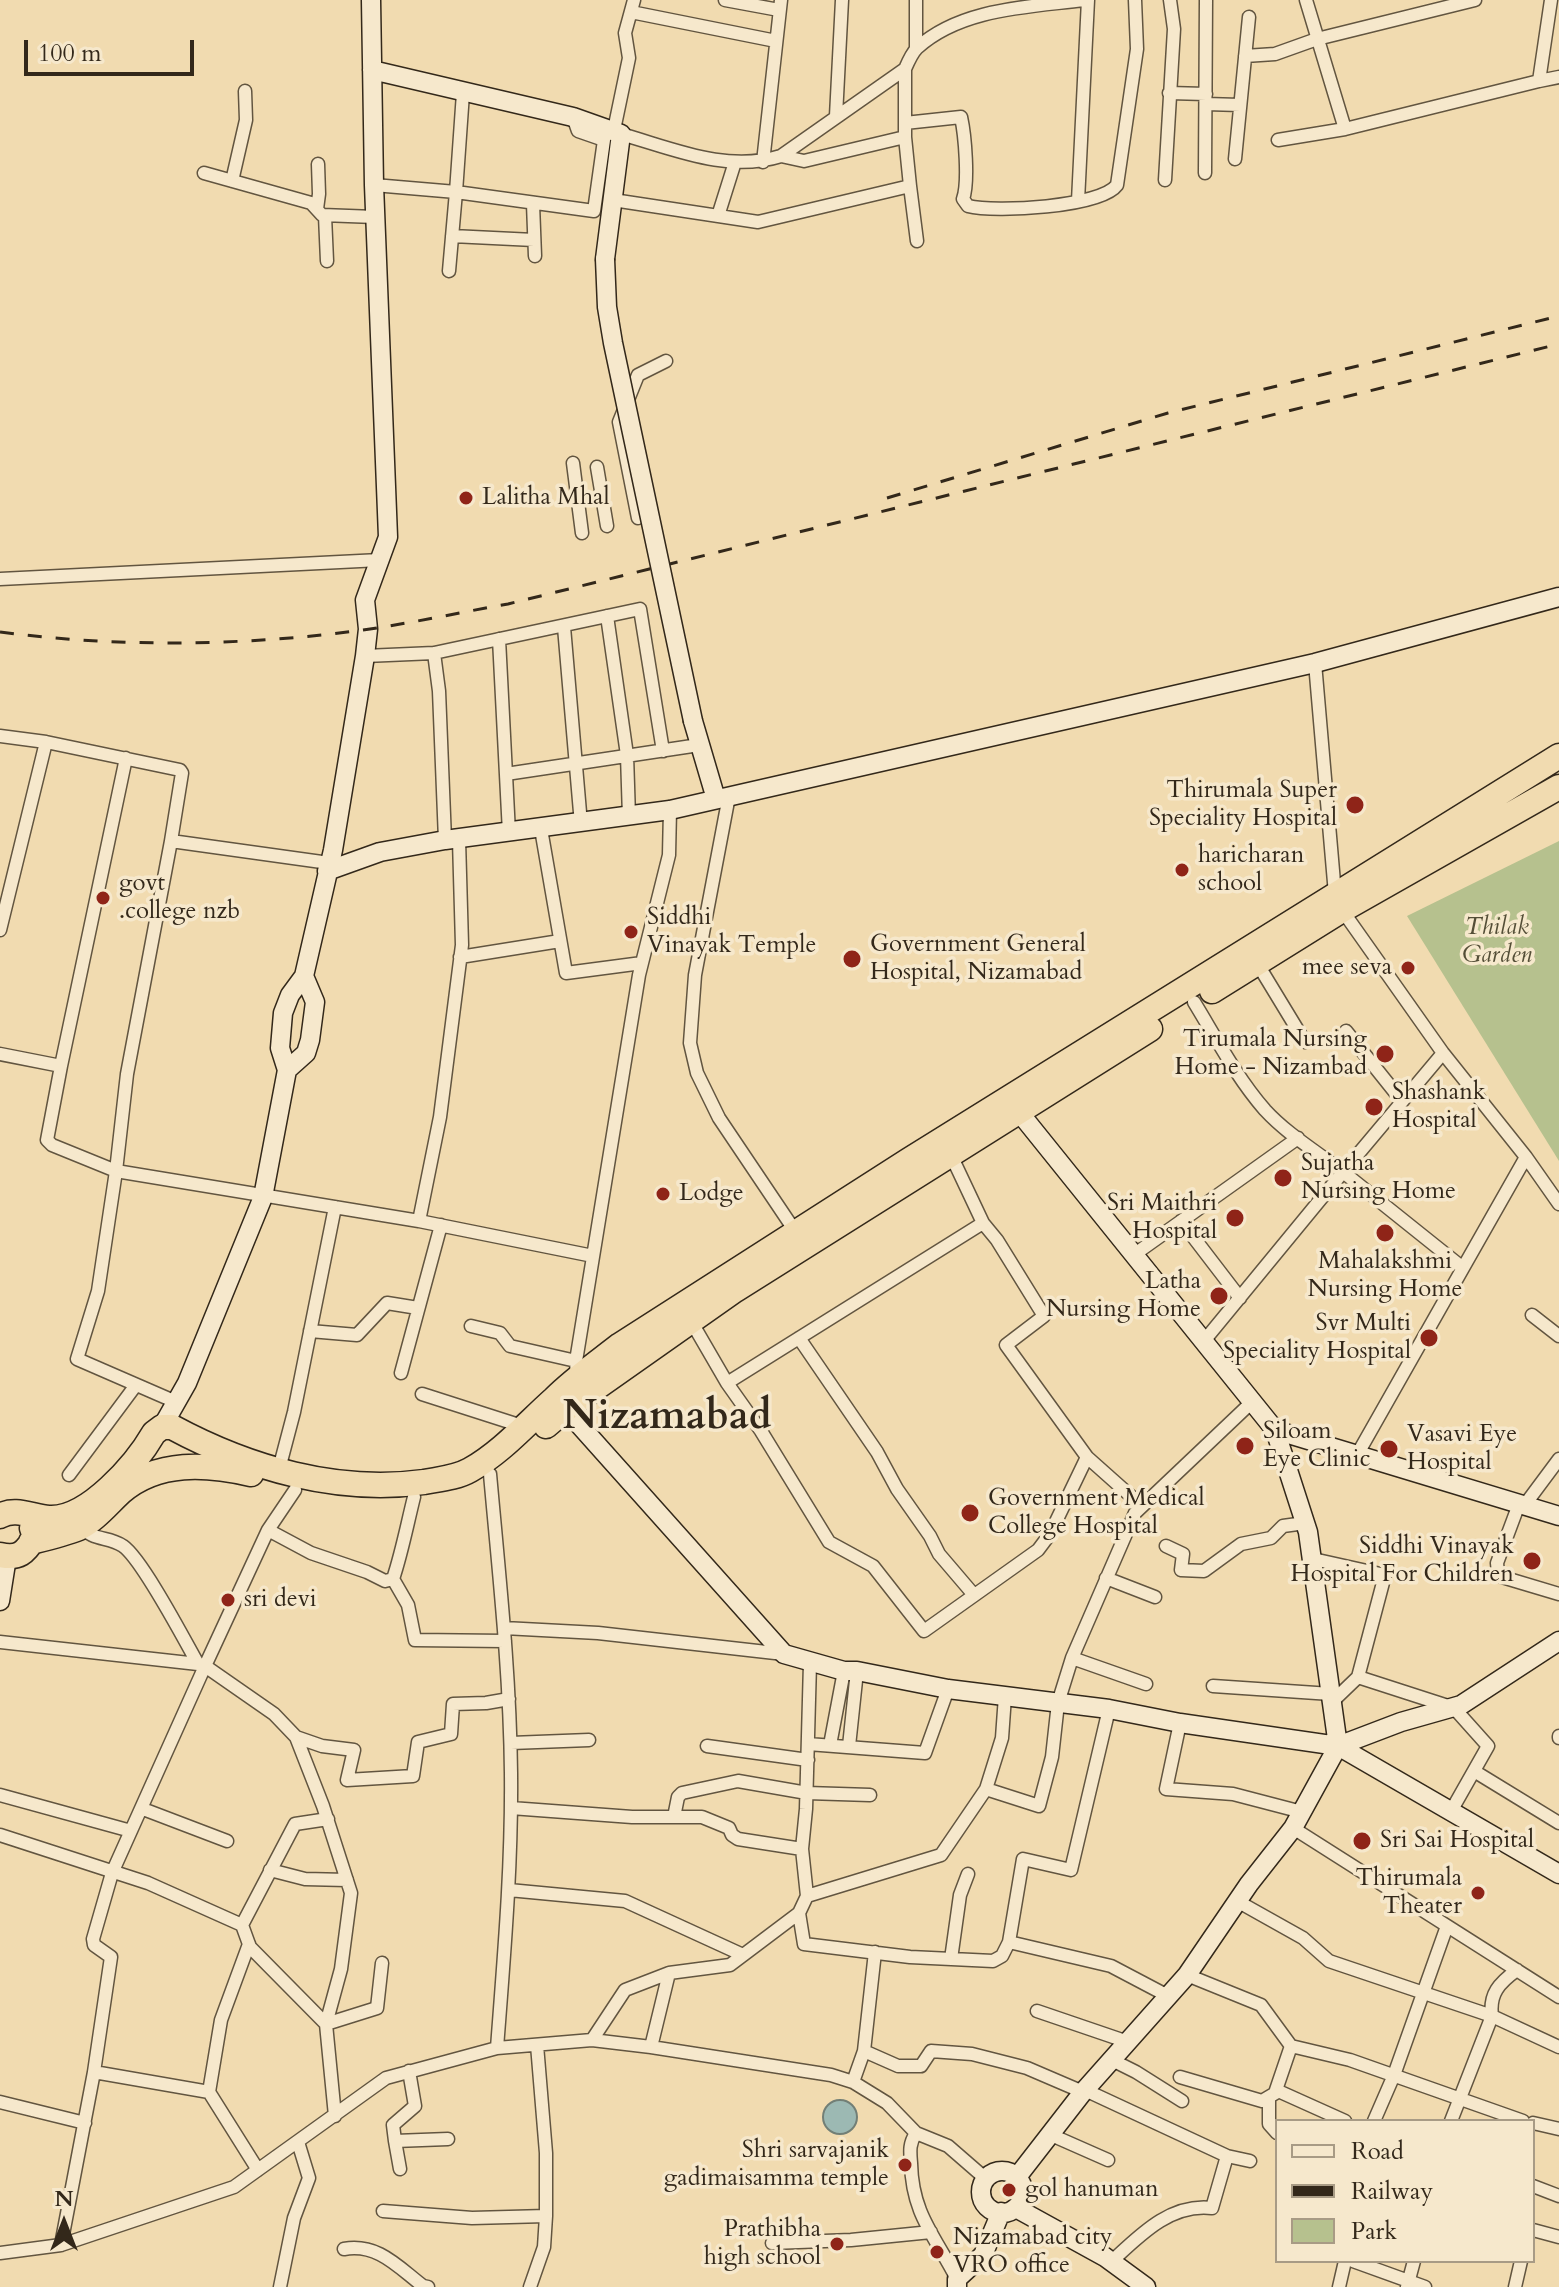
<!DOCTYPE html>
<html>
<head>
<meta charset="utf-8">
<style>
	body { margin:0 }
	#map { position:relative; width:1559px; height:2287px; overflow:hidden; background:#f1dbb0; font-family:Cardo,serif }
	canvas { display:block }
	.legend { position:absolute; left:1275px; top:2119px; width:260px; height:144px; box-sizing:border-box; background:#f6e8cc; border:2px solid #a89b85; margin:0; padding:10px 14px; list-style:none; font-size:24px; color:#33281a }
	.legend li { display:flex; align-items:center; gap:16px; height:40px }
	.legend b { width:40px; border:2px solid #a89b85 }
	.north { position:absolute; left:24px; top:2183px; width:80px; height:80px; -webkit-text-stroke:6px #f6e8cc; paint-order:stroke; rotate:0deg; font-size:22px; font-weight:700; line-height:32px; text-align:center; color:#33281a }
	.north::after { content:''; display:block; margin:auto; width:28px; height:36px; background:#33281a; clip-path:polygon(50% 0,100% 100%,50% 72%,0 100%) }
	.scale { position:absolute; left:24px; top:40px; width:170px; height:36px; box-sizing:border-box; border:4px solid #33281a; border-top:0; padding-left:10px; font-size:24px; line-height:28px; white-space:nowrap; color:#33281a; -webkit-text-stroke:6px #f6e8cc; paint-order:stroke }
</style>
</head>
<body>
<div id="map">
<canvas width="1559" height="2287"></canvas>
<ul class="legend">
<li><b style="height:10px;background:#f6e8cc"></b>Road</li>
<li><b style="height:10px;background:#33281a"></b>Railway</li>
<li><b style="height:22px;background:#b6c18e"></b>Park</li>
</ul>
<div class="north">N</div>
<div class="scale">100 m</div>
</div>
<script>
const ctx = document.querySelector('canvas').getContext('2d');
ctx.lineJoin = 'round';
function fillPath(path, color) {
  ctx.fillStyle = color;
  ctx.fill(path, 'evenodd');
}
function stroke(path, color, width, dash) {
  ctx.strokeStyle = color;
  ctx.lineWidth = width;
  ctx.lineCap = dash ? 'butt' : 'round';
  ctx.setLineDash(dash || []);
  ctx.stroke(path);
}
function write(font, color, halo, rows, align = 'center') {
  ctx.font = font + ' Cardo,serif';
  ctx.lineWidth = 7;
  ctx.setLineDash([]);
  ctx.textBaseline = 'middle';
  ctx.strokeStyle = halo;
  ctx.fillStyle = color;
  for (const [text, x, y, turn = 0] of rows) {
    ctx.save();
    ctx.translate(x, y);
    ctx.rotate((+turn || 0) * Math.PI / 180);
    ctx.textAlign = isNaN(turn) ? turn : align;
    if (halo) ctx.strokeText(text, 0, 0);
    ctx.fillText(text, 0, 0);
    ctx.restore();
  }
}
fillPath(new Path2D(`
	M1559,841V1161L1407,916Z`), '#b6c18e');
const water = new Path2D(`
	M823 2117a17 17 0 1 1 34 0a17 17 0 1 1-34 0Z`);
fillPath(water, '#9cb9b3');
stroke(water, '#727f76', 2);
const street = new Path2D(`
	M725,0L779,10
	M1306,0L1345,129
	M631,12L776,41
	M916,49V0
	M1245,56L1275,54L1317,39L1475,0
	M1539,81L1559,77
	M1169,93L1206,94
	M1206,104L1240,105
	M836,116L842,0
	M905,123L961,117C965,135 969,182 963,199L968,206C995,213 1101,207 1117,185L1137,49L1135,0
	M614,130L629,58L625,33L634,0
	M621,134C674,149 727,173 781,156L905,69C908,62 912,53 917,48C961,8 1029,7 1084,0
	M1278,140L1345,129L1539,81L1551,0
	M781,156L804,161L905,137
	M1235,159L1249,17
	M763,162L781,0
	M204,173L311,203L322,215L375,217
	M1205,173L1206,0
	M1165,180L1174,29L1170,0
	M232,181L246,120L245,91
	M374,185L456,192L463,93
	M910,186L917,241
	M613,200L758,222L910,186L905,137V69
	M1078,201L1088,0
	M533,204L535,256
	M317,209L319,194L318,164
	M325,216L327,261
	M718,216L735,162
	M452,236L534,240
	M449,271L456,192L594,211L604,140L578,131L573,117
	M573,463L582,533
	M597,467L607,526
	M638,518L619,422L638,375L666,361
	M0,579L380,560
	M607,616L627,755L629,817
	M564,627L581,824
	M499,639L509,833
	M434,653L439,691L445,840
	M365,656L434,653L640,609L663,751
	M1315,663L1335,894L1342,910L1443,1053L1526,1157L1559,1204
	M0,736L46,742
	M506,774L699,745
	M729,796L695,975L690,1043L697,1073L719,1118L795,1231
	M541,829L566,973L642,963
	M171,841L127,1074L116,1171L419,1221L593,1256
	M0,930L46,742L180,770L182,773L171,841L329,863
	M460,957L560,941
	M1257,963L1305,1042
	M1194,1002C1216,1038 1237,1078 1265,1110C1287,1134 1317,1152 1343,1172L1443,1053
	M1346,1031L1402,1101
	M0,1054L61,1066L47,1140L52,1145L116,1171L98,1291L77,1359L176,1402
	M61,1066L126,758
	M419,1221L440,1117L462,945L459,840
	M1181,1221L1240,1298
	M1135,1254L1298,1138
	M1532,1315L1559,1336
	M691,1321L727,1383L761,1431L829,1542L873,1566L924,1631L1038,1550L1050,1534L1087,1457L1006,1345L1044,1316L997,1240L983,1223L950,1153
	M471,1326L500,1333L510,1346L576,1361
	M310,1331L357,1335L387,1303L418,1308
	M799,1338L877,1452L897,1489L930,1536L939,1554L974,1595
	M1204,1341L1343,1172L1463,1268L1526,1157
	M401,1373L441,1225
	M577,1378L576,1361L639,975L669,855L670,810
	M727,1383L983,1223
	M422,1394L525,1427
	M1357,1455L1463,1268
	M1087,1457L1142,1506
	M279,1469L294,1412L335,1207
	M490,1474C499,1574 510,1673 511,1773C512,1865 504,1956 497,2048
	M69,1475L136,1385
	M1519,1504L1497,1563L1498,1573L1502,1577L1559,1594
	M1524,1506L1559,1459
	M78,1524C95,1543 106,1535 123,1546C142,1559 184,1639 198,1664L205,1666L268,1530L295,1490
	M268,1530L311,1553L367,1572L385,1581L393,1579C402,1552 407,1525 414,1497
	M1166,1546L1183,1554L1181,1570L1204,1571L1241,1544L1271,1538L1283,1526L1305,1523
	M1313,1559L1385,1575L1358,1677L1333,1701
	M1106,1578L1155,1597
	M393,1579L408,1605L415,1640L505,1641
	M504,1628L598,1633L784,1654
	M0,1642L198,1664
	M1072,1658L1146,1684
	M1358,1677L1454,1708L1488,1746L1450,1813
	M1213,1686L1331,1694
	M1109,1709L1071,1870L1023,1859L1009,1942L1111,1966L1168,1996
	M1180,1723L1166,1789L1233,1794L1302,1812
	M1559,1736V1738
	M296,1737L322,1746L354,1750L347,1780L413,1776L418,1742L451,1734L453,1704L486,1703L509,1699
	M511,1743L589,1740
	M808,1744L925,1753L948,1689
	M830,1745L844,1671
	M707,1746L808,1760
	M849,1746L857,1671
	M1474,1771L1559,1823
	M986,1789L1039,1806L1052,1757L1058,1703L1072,1658L1135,1513L1252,1402
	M0,1795L131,1831
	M511,1808L632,1817H702L729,1828L732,1835L738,1839L802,1849
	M143,1809L227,1841
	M674,1817L678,1797L682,1793L738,1781L807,1793L870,1795
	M1293,1828L1559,1997
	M0,1835L148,1883L242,1925L250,1947L326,2024L335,2116
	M270,1870L305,1879L347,1880
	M509,1890L625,1901L743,1955
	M807,1896L941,1855L986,1789L1002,1738L1005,1696
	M1237,1901L1303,1938L1329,1961L1492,2016L1559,2047
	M799,1913L804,1944L910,1957L993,1961L1002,1956L1009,1942
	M242,1925L295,1824L328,1819
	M951,1959L960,1895L968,1874
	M669,1973L730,1965L799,1913L807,1896L802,1849L806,1809L810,1663
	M1187,1975L1261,2005L1291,2046L1350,2060L1523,2121
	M1037,2011L1128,2042
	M592,2040L651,2047
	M1291,2046L1276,2090L1345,2121
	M864,2051L875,1952
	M1112,2060L1136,2072L1182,2101
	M409,2071L415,2106L393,2125L395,2141L448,2139
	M94,2072L111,1957L94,1945L93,1939L112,1873L205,1666L274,1714L296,1737L323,1806L351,1893L341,1969L326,2024L377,2008L382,1963
	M1180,2077L1262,2101L1279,2091
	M853,2082L864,2051L898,2066H921L931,2051L972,2054L1027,2068L1083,2092
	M1085,2090L1227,2156
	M209,2092L221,2020L249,1944
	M1269,2098V2124L1277,2133
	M0,2102L85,2123
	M1374,2121L1394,2075L1447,1926
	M1451,2121L1492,2016C1489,1994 1499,1983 1517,1970
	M1533,2123L1559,2129
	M916,2133C909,2144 910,2151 911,2163C912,2214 935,2236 957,2279
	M1049,2134L1108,2160
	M395,2141L400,2169
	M1533,2186L1559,2196
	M383,2211L472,2218L546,2216
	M1533,2230L1559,2237
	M772,2243L851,2240L931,2232
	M61,2245L94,2072L209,2092L258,2170
	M344,2249C378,2243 398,2267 423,2286L428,2287
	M0,2253L61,2245L234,2187L386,2078L497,2048L592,2040L625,1990L669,1973L651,2047L831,2075L853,2082L887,2103L916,2133L948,2146L986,2179
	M1353,2261L1425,2287
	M1111,2262C1139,2236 1170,2203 1212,2208L1227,2156L1250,2161
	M280,2287L294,2218L309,2178L298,2142
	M530,2287L544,2247L546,2216V2153L537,2045
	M1339,2287L1345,2261
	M1407,2287L1414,2261
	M1515,2287L1521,2261`);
const secondary = new Path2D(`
	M372,70L573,117L621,134L605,259
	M693,721L716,799
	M327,871L380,852L445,840L670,810L1315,663L1559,597
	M287,1070L306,1053L310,1040L315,1002L304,976
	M558,1401L784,1654L844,1671H857L948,1689L1109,1709L1180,1723L1338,1746L1559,1874
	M162,1427L187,1383L263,1197L287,1070L280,1048L283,1013L290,995L304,976L333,850L365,656L368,629L365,600L388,537L374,185L371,0
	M1275,1430L1559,1516
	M0,1601L7,1557
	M1338,1746L1401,1722L1461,1705L1559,1641
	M981 2192a21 21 0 1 1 42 0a21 21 0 1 1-42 0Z
	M1017,2177L1083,2092L1187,1975L1249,1884L1293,1828L1338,1746L1308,1532L1275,1430L1019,1112
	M1016,2208L1105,2257L1146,2287
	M957,2287V2279L983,2255L1001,2212`);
const highway = new Path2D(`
	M1212,991L1342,910L1559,787
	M546,1426L566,1409L735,1290L1150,1029
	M0,1516C15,1507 33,1517 49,1518C88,1520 136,1464 154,1433L162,1427H172C248,1468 337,1494 424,1482C440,1479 456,1478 470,1470C502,1452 527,1423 554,1399C574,1379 597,1363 620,1345L909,1160L1559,756
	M31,1542C47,1538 64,1534 79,1528C95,1520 108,1504 121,1492C158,1460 207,1464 251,1474
	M0,1555C19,1559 25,1553 35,1537L32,1528`);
stroke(street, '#625540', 15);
stroke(secondary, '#33281a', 21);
stroke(highway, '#33281a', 27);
stroke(street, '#f6e8cc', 12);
stroke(secondary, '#f6e8cc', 18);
stroke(highway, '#f1dbb0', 24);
stroke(new Path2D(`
	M887,498L1168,413L1559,316
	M0,632C121,648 249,646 370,629C417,622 462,612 508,604L1559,344`), '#33281a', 3, [14, 14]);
const secondaryBridge = new Path2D(`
	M605,259L607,307L613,343L693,721`);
stroke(secondaryBridge, '#33281a', 21, []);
stroke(secondaryBridge, '#f6e8cc', 18);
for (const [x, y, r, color] of [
	[466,498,8,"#8f2418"],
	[1355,805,10,"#8f2418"],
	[1182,870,8,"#8f2418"],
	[103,898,8,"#8f2418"],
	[631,932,8,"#8f2418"],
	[852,959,10,"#8f2418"],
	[1408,968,8,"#8f2418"],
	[1385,1054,10,"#8f2418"],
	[1374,1107,10,"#8f2418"],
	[1283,1178,10,"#8f2418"],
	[663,1194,8,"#8f2418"],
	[1235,1218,10,"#8f2418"],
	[1385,1233,10,"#8f2418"],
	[1219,1296,10,"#8f2418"],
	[1429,1338,10,"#8f2418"],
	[1245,1446,10,"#8f2418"],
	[1389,1449,10,"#8f2418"],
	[970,1513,10,"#8f2418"],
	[1532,1561,10,"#8f2418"],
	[228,1600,8,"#8f2418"],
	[1362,1841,10,"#8f2418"],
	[1478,1893,8,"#8f2418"],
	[905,2165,8,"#8f2418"],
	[1009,2190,8,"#8f2418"],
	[837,2244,8,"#8f2418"],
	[937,2252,8,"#8f2418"]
]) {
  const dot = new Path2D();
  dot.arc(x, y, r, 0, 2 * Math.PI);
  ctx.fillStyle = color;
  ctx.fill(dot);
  stroke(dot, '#f6e8cc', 3);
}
write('24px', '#33281a', '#f6e8cc', [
	["Lalitha Mhal",482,498],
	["Thirumala Super",1337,791,"right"],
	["Speciality Hospital",1337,819,"right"],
	["haricharan",1198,856],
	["school",1198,884],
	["govt",119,884],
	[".college nzb",119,912],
	["Siddhi",647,918],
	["Vinayak Temple",647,946],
	["Government General",870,945],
	["Hospital, Nizamabad",870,973],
	["mee seva",1392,968,"right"],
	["Tirumala Nursing",1367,1040,"right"],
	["Home - Nizambad",1367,1068,"right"],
	["Shashank",1392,1093],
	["Hospital",1392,1121],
	["Sujatha",1301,1164],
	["Nursing Home",1301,1192],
	["Lodge",679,1194],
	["Sri Maithri",1217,1204,"right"],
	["Hospital",1217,1232,"right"],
	["Mahalakshmi",1385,1262,"center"],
	["Nursing Home",1385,1290,"center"],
	["Latha",1201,1282,"right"],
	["Nursing Home",1201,1310,"right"],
	["Svr Multi",1411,1324,"right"],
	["Speciality Hospital",1411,1352,"right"],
	["Siloam",1263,1432],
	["Eye Clinic",1263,1460],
	["Vasavi Eye",1407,1435],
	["Hospital",1407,1463],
	["Government Medical",988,1499],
	["College Hospital",988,1527],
	["Siddhi Vinayak",1514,1547,"right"],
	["Hospital For Children",1514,1575,"right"],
	["sri devi",244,1600],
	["Sri Sai Hospital",1380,1841],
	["Thirumala",1462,1879,"right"],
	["Theater",1462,1907,"right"],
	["Shri sarvajanik",889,2151,"right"],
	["gadimaisamma temple",889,2179,"right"],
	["gol hanuman",1025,2190],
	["Prathibha",821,2230,"right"],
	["high school",821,2258,"right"],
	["Nizamabad city",953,2238],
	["VRO office",953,2266]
], 'left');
write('italic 24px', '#544e37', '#f6e8cc', [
	["Thilak",1497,928],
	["Garden",1497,956]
]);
write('bold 40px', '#33281a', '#f6e8cc', [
	["Nizamabad",667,1419]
]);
</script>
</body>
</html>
